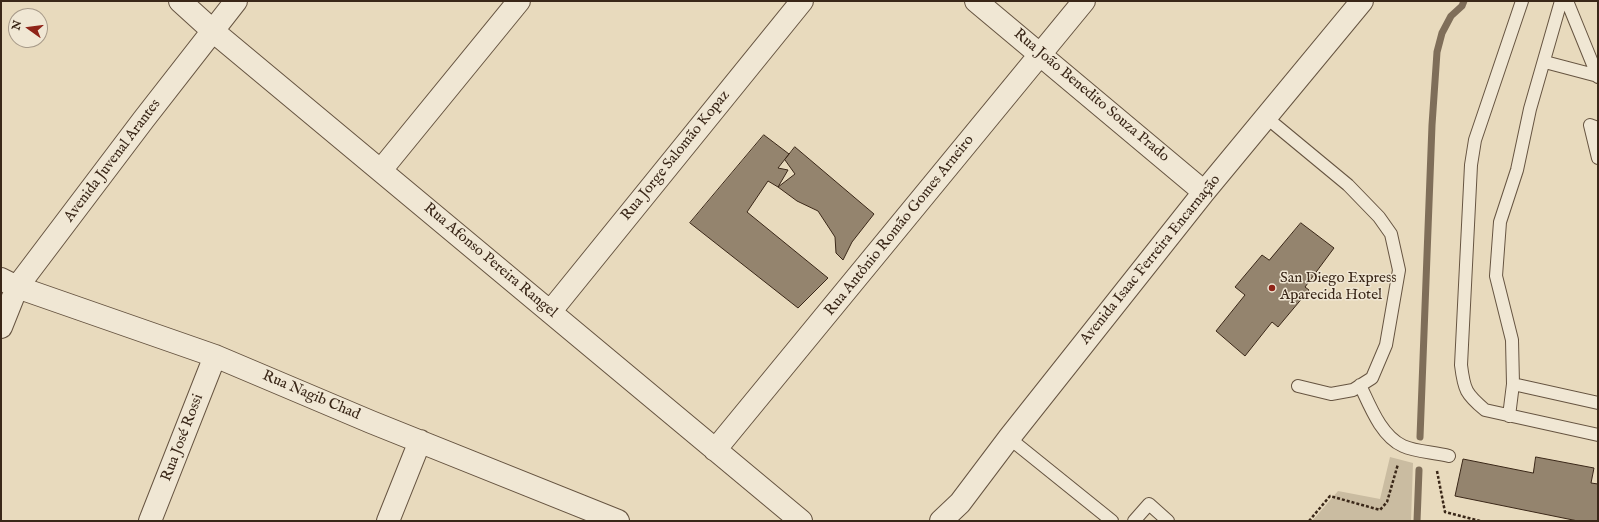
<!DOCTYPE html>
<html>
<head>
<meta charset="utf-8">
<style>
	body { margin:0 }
	#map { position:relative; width:1599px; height:522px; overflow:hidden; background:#e8dabd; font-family:"IM FELL English",serif }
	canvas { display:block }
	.frame { position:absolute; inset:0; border:2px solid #3a2718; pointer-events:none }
	.north { position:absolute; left:8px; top:8px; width:40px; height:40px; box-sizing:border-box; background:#f0e7d4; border:1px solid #a79a89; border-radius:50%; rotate:284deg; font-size:11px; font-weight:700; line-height:16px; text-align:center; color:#3a2718 }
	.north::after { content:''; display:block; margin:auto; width:14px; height:18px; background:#8f2418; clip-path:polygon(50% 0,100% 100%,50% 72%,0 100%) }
</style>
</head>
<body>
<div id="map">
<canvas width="1599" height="522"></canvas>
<div class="frame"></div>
<div class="north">N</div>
</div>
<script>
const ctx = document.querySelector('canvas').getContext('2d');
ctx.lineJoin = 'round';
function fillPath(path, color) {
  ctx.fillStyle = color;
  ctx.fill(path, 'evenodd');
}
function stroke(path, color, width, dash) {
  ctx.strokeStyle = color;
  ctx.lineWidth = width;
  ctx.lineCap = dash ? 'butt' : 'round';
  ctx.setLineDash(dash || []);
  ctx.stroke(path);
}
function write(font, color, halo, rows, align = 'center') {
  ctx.font = font + ' "IM FELL English",serif';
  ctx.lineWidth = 3;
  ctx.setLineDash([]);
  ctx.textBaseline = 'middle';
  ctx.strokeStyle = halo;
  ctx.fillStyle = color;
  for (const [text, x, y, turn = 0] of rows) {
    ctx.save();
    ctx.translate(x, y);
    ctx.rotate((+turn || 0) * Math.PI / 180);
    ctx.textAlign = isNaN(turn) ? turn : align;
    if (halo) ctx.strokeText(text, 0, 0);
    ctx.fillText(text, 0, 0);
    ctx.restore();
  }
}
fillPath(new Path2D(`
	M1390,457L1413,463L1411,521H1312L1338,491L1380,499Z`), '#cabca1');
stroke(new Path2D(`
	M1420,437L1432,125L1437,52L1442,33L1451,16L1462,6L1464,1
	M1417,521L1419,470`), '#7f6e59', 7);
const building = new Path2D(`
	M764,135L789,154L778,168L788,170L778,187L768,181L747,212L828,278L798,308L690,223Z
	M795,147L874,214L852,242L843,260L836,253L835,237L818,211L797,201L778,187L795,174L785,160Z
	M1301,223L1334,248L1305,287L1309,290L1278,327L1272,322L1245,356L1216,331L1245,295L1235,287L1262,255L1269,260Z
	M1536,457L1594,468L1591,483L1598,484V521H1578L1455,496L1463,459L1533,473Z`);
fillPath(building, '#94846e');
stroke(building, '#3a2718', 1);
const lane = new Path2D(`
	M1522,1L1475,140L1471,165L1461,365C1464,390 1466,394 1485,410L1598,435
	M1561,1L1530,109L1517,170L1500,222L1496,276L1512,340L1513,384L1598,403
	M1567,1L1598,77
	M1545,62L1598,76
	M1267,118L1348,185L1379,217L1391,234L1399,270L1386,345L1372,378L1353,390L1331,394L1298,386
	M1598,128L1590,125L1598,158
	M1360,385C1370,406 1381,436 1403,446C1416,452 1434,452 1449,456
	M1509,416L1513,384
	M1009,438L1112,521
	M1134,521L1149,504L1168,521`);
const street = new Path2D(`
	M180,1L213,31L801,521
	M976,1L1204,192
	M381,170L519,1
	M1,279L17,287L215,356L371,422L618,521
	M550,312L802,1
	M1,327L17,287L144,119L236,1
	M715,450L1084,1
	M150,521L215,356
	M388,521L420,441
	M941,521L960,503L1009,438L1204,192L1362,1`);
stroke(lane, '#665441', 14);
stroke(street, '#665441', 24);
stroke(new Path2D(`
	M1437,471L1445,512L1480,521
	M1309,521L1330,496L1380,510L1387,502L1398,464`), '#3a2718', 2.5, [3, 2]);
stroke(lane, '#f0e7d4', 12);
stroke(street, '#f0e7d4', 22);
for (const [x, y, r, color] of [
	[1272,288,4,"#8f2418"]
]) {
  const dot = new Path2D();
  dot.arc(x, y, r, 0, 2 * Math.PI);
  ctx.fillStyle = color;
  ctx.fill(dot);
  stroke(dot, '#f0e7d4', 1.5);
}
write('15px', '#3a2718', '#f0e7d4', [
	["Rua João Benedito Souza Prado",1091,96,40],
	["Rua Jorge Salomão Kopaz",676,156,-51],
	["Avenida Juvenal Arantes",113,161,-53],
	["Rua Antônio Romão Gomes Arneiro",900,226,-51],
	["Avenida Isaac Ferreira Encarnação",1151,260,-51],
	["Rua Afonso Pereira Rangel",490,261,40],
	["Rua Nagib Chad",311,396,23],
	["Rua José Rossi",183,438,-69]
]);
write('15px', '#3a2718', '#f0e7d4', [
	["San Diego Express",1280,279],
	["Aparecida Hotel",1280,296]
], 'left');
</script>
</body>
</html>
